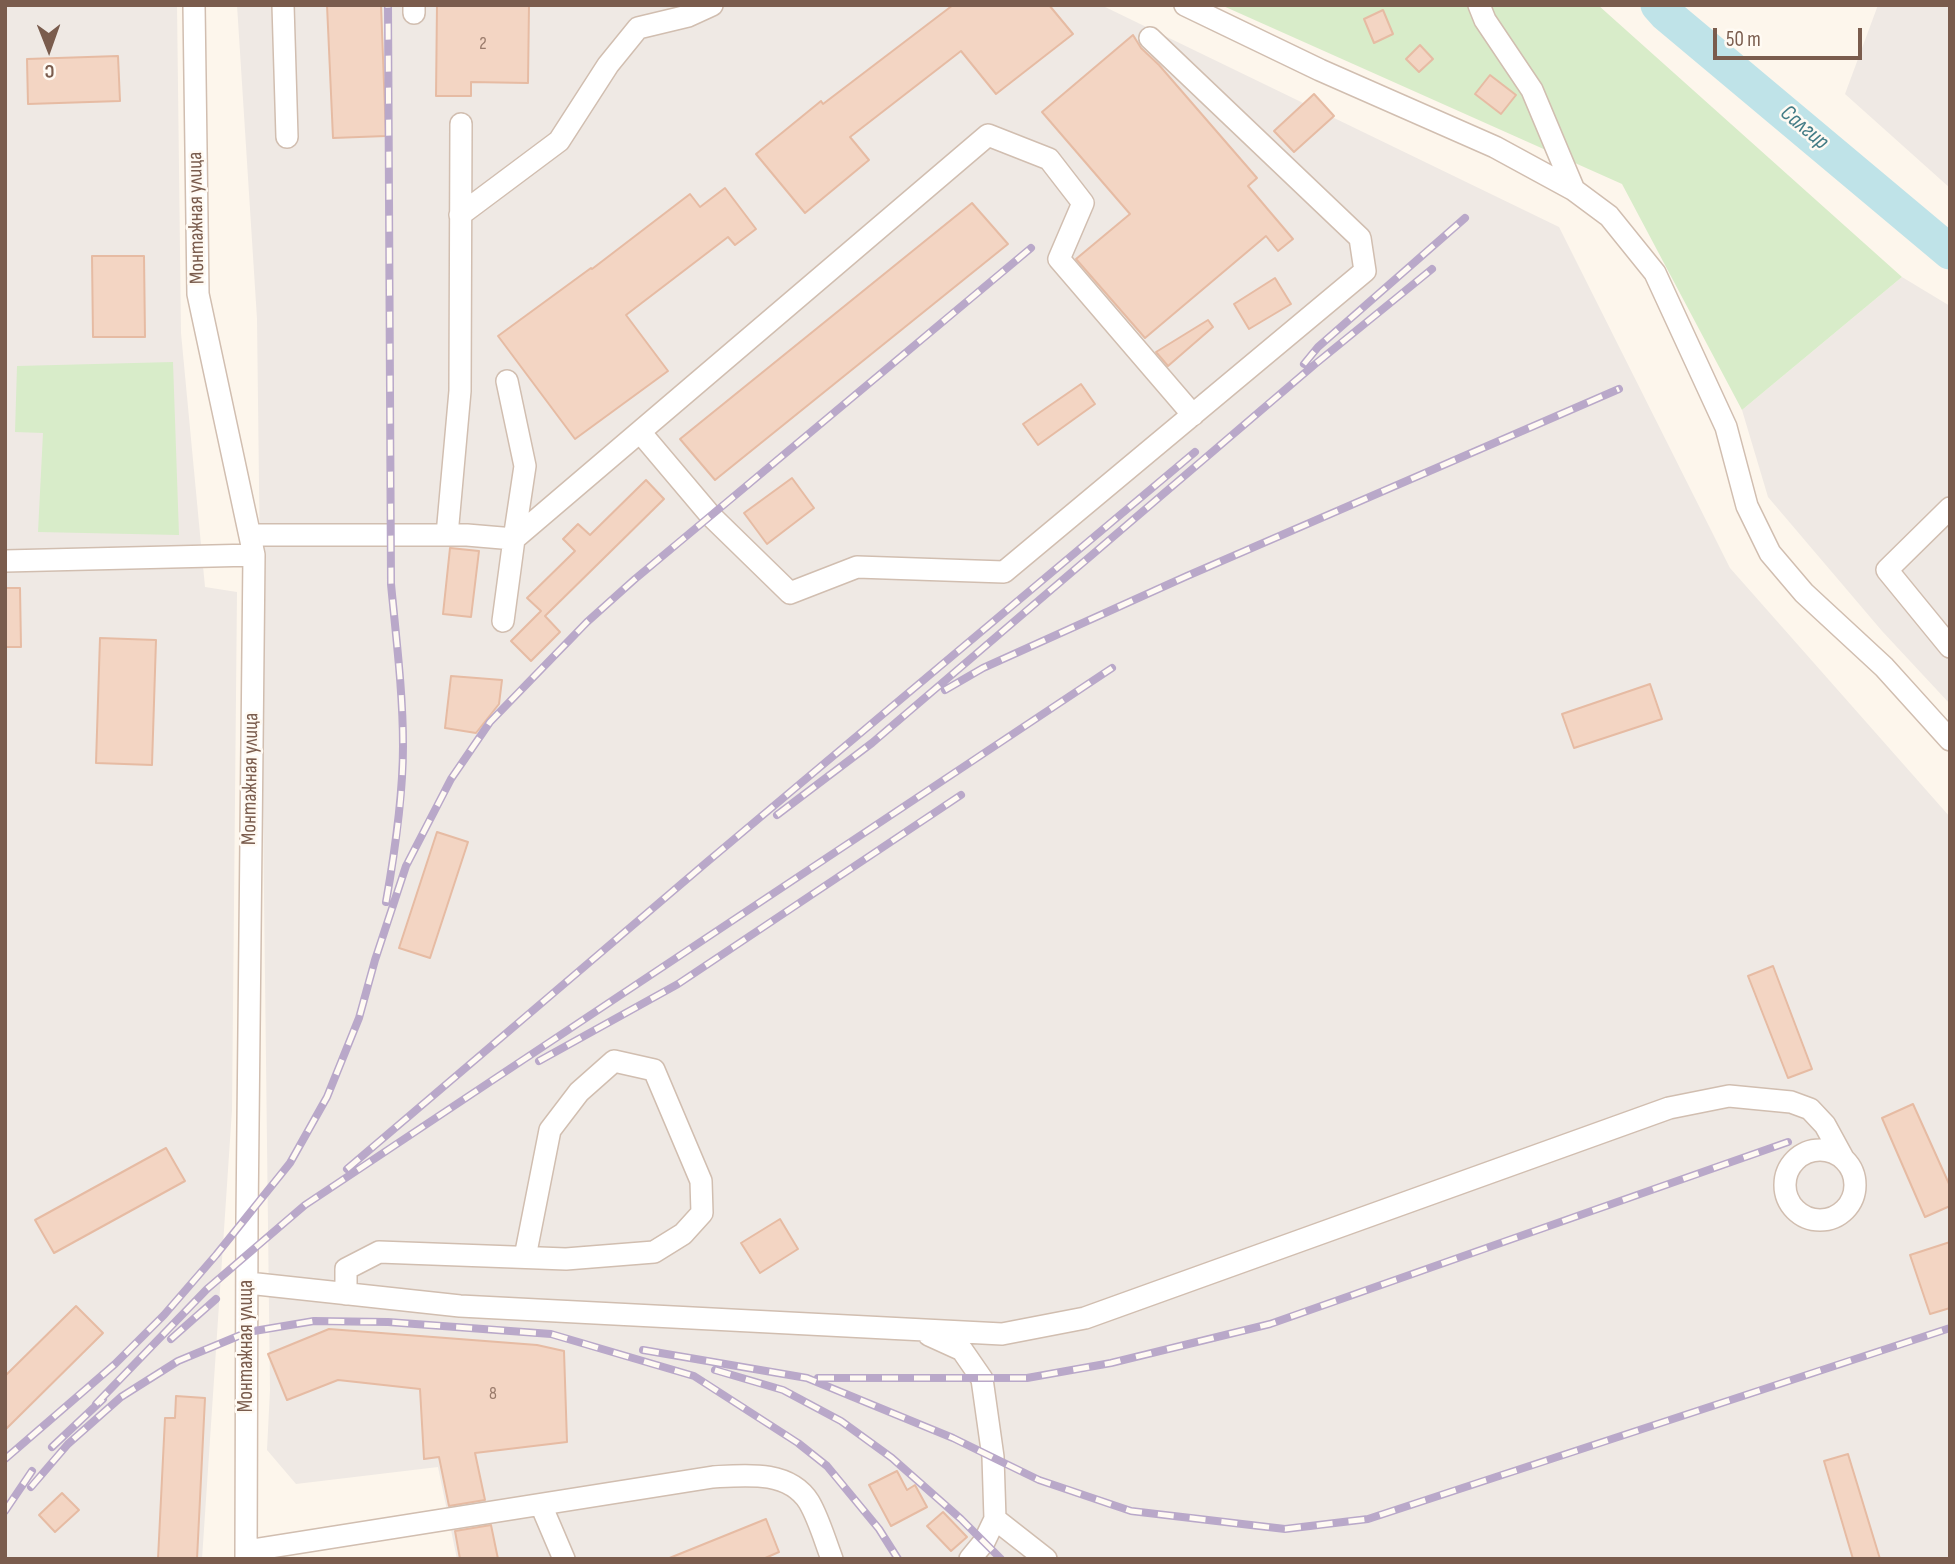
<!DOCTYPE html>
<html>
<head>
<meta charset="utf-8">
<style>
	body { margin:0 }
	#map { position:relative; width:1955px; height:1564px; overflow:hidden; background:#fdf6ec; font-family:"Sofia Sans Condensed",sans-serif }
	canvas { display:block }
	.frame { position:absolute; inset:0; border:7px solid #7a5c4d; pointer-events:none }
	.north { position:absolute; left:14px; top:14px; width:70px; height:70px; -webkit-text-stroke:5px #fffaf3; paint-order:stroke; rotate:179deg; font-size:19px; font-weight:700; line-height:28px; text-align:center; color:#7a5c4d }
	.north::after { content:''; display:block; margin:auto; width:24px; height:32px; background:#7a5c4d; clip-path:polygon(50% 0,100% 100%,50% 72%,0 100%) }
	.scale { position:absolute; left:1713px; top:28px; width:149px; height:32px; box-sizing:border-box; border:4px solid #7a5c4d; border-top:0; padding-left:9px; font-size:21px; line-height:24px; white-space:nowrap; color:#7a5c4d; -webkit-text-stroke:5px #fffaf3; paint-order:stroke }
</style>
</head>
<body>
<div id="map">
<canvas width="1955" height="1564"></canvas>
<div class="frame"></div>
<div class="north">С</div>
<div class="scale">50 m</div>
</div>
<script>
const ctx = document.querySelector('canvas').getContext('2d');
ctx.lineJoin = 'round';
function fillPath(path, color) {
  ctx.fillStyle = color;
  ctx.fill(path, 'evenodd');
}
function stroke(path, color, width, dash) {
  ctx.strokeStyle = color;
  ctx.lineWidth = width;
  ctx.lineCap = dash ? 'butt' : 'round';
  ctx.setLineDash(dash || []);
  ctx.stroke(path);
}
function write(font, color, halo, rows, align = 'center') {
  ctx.font = font + ' "Sofia Sans Condensed",sans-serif';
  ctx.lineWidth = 5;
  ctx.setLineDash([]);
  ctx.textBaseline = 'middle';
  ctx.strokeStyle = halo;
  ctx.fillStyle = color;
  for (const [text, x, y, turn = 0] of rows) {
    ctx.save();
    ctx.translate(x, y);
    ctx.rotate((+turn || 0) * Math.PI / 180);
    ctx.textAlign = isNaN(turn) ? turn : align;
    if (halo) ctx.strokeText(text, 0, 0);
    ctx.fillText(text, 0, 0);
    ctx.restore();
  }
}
fillPath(new Path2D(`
	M5,5H177L181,333L205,587L237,592L232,1110L202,1559H5Z
	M237,5H1101L1559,227L1730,568L1950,817V1559H457L438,1467L296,1484L267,1450L270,1390L257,319Z
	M1878,5H1950V188L1845,94Z
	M1902,277L1950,306V704L1882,631L1768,497L1742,410Z`), '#efe9e4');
fillPath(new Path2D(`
	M1221,5H1598L1902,277L1742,410L1622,184Z
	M173,362L179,535L38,532L43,433L15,432L17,366Z`), '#d8ecc9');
stroke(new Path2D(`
	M1658,5L1666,14L1950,252`), '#bfe3e8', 35);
const building = new Path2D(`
	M327,5H381L386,136L333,138Z
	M437,5H529L528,83L471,82V96H436Z
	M953,5H1049L1073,34L996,94L961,51L850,137L869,160L805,213L756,154L821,101L823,104Z
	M1383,10L1393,34L1374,43L1364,19Z
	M1133,35L1141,48L1159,65L1257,178L1248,186L1293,239L1278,251L1266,236L1145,338L1076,259L1130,214L1042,112Z
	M1420,45L1433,59L1419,72L1406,59Z
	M118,56L120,101L28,104L27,59Z
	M1490,75L1516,95L1501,114L1475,94Z
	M1314,94L1334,116L1294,152L1274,131Z
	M725,188L756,229L735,245L728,237L626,315L668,371L575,439L498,336L591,268L592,269L690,194L700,207Z
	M972,203L1008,244L715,480L680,439Z
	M92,256H144L145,337H93Z
	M1275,278L1291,304L1249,329L1234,304Z
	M1208,320L1213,327L1168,366L1156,352Z
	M1081,384L1095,404L1038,445L1023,424Z
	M792,478L814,508L767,544L744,513Z
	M646,480L664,499L545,616L560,632L531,661L511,641L541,611L527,598L575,551L563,539L578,524L590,535Z
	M450,548L479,551L471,617L443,614Z
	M5,588H20L21,647H5Z
	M100,638L156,640L152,765L96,763Z
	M451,676L502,680L499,704L476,733L445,728Z
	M1650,684L1662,719L1574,748L1562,714Z
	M437,832L468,842L430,958L399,948Z
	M1773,966L1812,1069L1788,1078L1748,976Z
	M1913,1104L1950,1186V1206L1925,1217L1882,1118Z
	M166,1148L185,1181L54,1253L35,1220Z
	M780,1219L798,1249L760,1273L741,1243Z
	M1950,1242V1308L1930,1314L1910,1255Z
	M76,1306L103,1333L5,1430V1376Z
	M329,1329L537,1345L564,1351L567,1442L475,1453L485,1500L449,1506L439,1457L424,1459L420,1389L338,1380L287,1400L268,1354Z
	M176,1396L205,1398L197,1559H158L165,1418H175Z
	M1848,1454L1880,1559H1853L1824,1461Z
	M897,1471L907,1490L915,1485L927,1507L891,1526L869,1485Z
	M62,1493L79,1510L55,1532L39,1515Z
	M943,1512L967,1537L951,1551L927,1526Z
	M766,1519L779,1552L763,1559H667Z
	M491,1525L498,1559H460L455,1531Z`);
fillPath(building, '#f3d5c3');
stroke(building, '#e6bba3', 2);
const minor = new Path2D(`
	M194,5L198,294L254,555L247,1218L246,1559
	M283,5L287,137
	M1185,5L1320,70L1495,147L1574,190L1609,216L1655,273L1726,427L1747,506L1770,553L1804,593L1884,667L1950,740
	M1479,5L1485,20L1532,90L1574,190
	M414,13V5
	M460,215L559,141L608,65L638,28L688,16L712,5
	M507,381L525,466L514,539
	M640,432L711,516L790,593L857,567L1004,572L1365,271L1360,238L1150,38
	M1950,508L1887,570L1950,647
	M251,535H467L514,539L503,621
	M447,535L460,391L461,124
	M514,539L988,135L1049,159L1083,203L1059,259L1193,415
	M5,561L254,555
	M1785 1185a35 35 0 1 1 70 0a35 35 0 1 1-70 0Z
	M248,1283L460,1306L1002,1334L1085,1318L1669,1108L1729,1096L1791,1102L1810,1109L1825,1125L1843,1158
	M346,1294V1269L379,1252L566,1259L654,1252L683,1234L702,1213L701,1181L654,1070L614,1061L579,1092L550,1130L525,1257
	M929,1335L962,1350L982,1379L993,1457L995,1519L1046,1559
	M541,1505L564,1559
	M246,1551L713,1477C746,1475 789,1470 809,1502C819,1519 825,1541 832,1559
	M970,1559L984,1542L995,1519`);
stroke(minor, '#d1beb0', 24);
stroke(minor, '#fff', 21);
const rail = new Path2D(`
	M1304,364L1318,347L1465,218
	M945,690L983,668L1187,576L1619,389
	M777,815L872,743L1314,365L1432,269
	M386,902C395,851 403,798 403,746C403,692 396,637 391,584L388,5
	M539,1061L678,984L961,795
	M347,1169L707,862L1195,452
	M171,1339L216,1299
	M643,1350L807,1378L953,1438L1039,1480L1131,1511L1285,1529L1368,1519L1950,1328
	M715,1370L783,1390L841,1421L892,1458L961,1519L1001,1559
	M818,1378H1027L1111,1363L1270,1324L1788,1142
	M96,1404L207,1289L305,1205L1112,668
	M52,1447L103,1399
	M5,1459L115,1364L164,1315L216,1255L290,1163L327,1097L359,1018L375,960L406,866L451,779L490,722L587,622L635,579L1031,248
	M31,1487L68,1444L121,1397L178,1361L248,1332L314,1321L388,1322L551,1334L694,1376L798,1443L827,1466L879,1529L898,1559
	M5,1511L32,1471`);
stroke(rail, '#b9a8c9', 8);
stroke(rail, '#fffaf3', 5, [16]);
write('18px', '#987a6a', null, [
	["2",483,44],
	["8",493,1394]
]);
write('21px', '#7a5c4d', '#fffaf3', [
	["Монтажная улица",197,218,-91],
	["Монтажная улица",251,779,-89],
	["Монтажная улица",247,1346,-90]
]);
write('italic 23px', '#437c86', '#fffaf3', [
	["Салгир",1804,128,40]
]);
</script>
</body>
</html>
